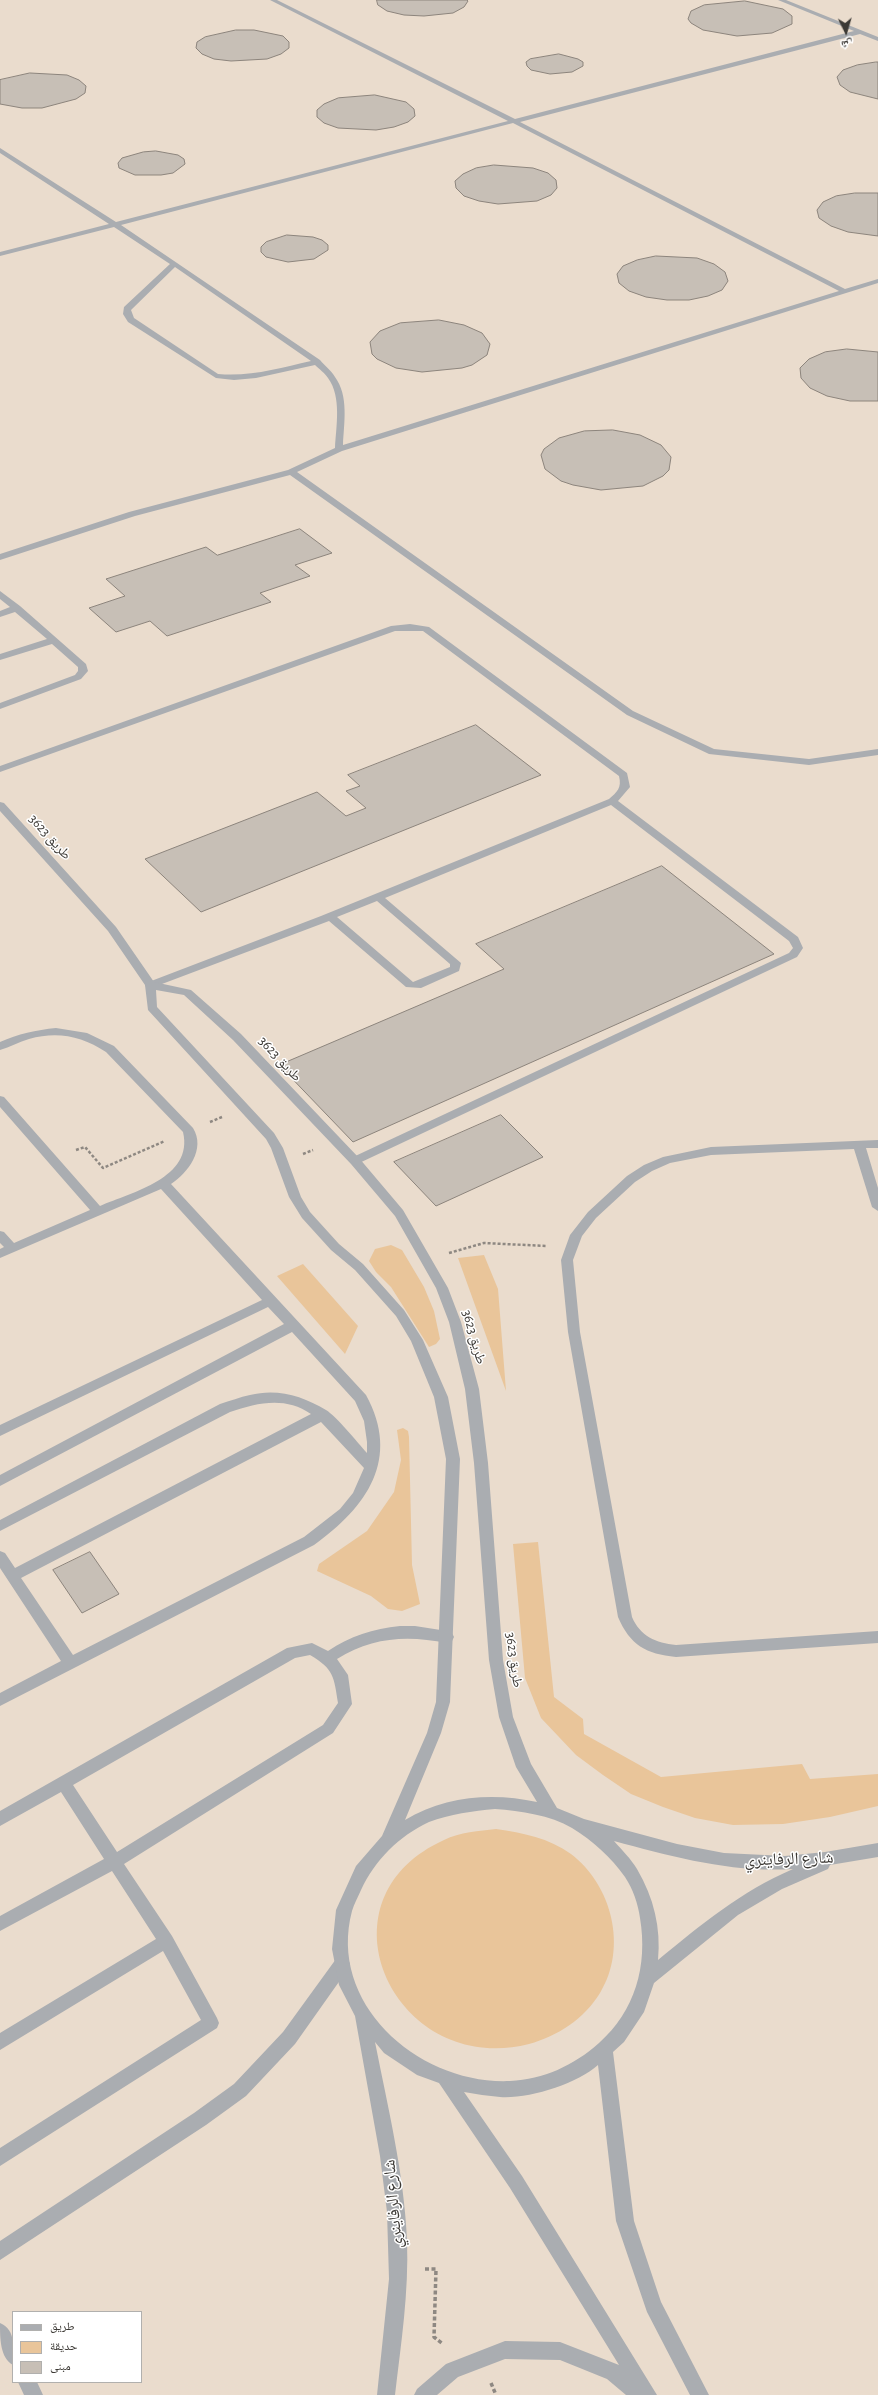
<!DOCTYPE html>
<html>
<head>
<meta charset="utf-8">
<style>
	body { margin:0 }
	#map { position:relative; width:878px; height:2395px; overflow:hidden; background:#f1e9df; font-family:"Alegreya Sans","Noto Naskh Arabic",sans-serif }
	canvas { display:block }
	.legend { position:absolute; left:12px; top:2311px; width:130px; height:72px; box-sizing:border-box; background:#fff; border:1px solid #b1b0ae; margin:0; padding:5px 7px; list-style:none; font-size:12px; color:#3c3935 }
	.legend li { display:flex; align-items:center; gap:8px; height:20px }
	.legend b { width:20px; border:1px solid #b1b0ae }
	.north { position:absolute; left:826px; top:12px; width:40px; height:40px; -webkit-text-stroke:3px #fff; paint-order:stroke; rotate:175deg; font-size:11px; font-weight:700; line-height:16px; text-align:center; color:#3c3935 }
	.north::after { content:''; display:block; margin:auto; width:14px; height:18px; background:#3c3935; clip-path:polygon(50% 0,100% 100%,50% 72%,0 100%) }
</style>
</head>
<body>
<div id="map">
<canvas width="878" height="2395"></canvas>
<ul class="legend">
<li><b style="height:5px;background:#aaadb1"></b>طريق</li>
<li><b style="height:11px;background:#e9c59a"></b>حديقة</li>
<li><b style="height:11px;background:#c7bfb6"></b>مبنى</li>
</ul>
<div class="north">ش</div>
</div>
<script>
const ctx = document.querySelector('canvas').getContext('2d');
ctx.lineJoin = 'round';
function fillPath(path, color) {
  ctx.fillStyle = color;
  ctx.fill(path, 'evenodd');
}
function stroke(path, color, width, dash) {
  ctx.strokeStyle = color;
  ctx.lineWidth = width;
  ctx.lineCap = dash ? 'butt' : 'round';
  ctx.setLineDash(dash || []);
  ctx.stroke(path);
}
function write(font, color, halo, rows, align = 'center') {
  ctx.font = font + ' "Alegreya Sans","Noto Naskh Arabic",sans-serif';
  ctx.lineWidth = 3;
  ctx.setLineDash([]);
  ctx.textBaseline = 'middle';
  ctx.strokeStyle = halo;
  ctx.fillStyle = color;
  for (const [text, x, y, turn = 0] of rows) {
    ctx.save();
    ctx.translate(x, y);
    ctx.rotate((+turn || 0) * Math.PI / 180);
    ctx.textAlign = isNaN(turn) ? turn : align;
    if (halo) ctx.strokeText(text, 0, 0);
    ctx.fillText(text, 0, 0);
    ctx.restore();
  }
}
fillPath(new Path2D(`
	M0,0H878V2395H0ZM13,2312H141V2382H13Z`), '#eadccd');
fillPath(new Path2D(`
	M391,1245L402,1250L424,1287L434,1311L440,1339L436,1344L429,1347L391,1287L376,1272L369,1261L375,1249Z
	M484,1255L498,1289L506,1391L458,1258Z
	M303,1264L358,1326L345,1354L277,1276Z
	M403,1428L408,1431L409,1437L412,1565L420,1604L402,1611L388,1609L371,1596L317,1571L319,1564L367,1531L394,1492L401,1460L397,1430Z
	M538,1542L554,1697L583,1719L584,1734L661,1777L802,1764L810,1779L878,1774V1806L830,1817L783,1824L733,1825L695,1818L663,1807L631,1794L603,1775L576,1755L541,1718L525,1678L513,1544Z
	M496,1829C523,1833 549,1838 571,1854C612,1885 628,1948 600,1993C584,2019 558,2036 529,2044C395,2078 311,1900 444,1840C460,1832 479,1831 496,1829Z`), '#e9c59a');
const building = new Path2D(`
	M377,0H467L468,1L464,7L453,13L424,16L404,15L387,11L378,5Z
	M745,1L783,9L792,16V24L772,33L737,36L703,30L691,23L688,19L691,11L704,5Z
	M236,30H254L283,36L289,42V48L281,54L267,59L231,61L214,59L202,54L196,48L197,42L205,37Z
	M559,54L578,59L583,62V66L572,72L550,74L531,70L527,66L526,62L530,59Z
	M876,62H878V99L850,92L840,85L837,77L843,70L857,65Z
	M30,73L67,75L79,80L86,86L85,93L76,99L42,108H22L0,104V80Z
	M375,95L406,102L414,109L415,116L408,122L394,127L376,130L338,128L324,123L317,117V110L324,104L338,98Z
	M156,151L178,155L184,159L185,164L173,173L161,175H135L119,168L118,163L122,158L143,152Z
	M494,165L533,168L548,173L556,180L557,188L551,195L537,201L498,204L479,201L464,196L456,188L455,181L463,174L476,168Z
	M855,193H878V236L848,232L831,226L819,218L817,210L823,202L836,196Z
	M287,235L313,237L322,240L328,245V250L314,259L288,262L266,257L261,252V247L266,242Z
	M656,256L697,258L714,264L725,272L728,281L722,290L708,296L689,300H667L646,297L629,291L619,283L617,274L623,266L637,260Z
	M439,320L464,325L482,333L490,344L487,355L472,365L462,368L422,372L396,368L377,359L372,354L370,342L380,331L400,323Z
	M847,349L878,352V401H850L827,396L810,388L801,378L800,368L809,359L825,352Z
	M613,430L640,435L661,445L671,457L669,470L663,476L643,486L601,490L573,485L561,481L545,469L541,455L544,449L559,438L584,431Z
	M300,529L332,553L295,565L310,576L260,593L271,602L167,636L150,621L116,632L89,608L125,596L106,579L206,547L217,555Z
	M476,725L541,775L201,912L145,859L317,792L346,816L366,808L346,791L360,786L348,775Z
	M662,866L774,954L353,1142L279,1065L504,969L476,944Z
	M501,1115L543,1157L436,1206L394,1162Z
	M90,1552L119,1594L82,1613L53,1570Z`);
fillPath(building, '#c7bfb6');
stroke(building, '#8d857d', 1);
stroke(new Path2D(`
	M210,1122L222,1117
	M76,1150L85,1147L103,1168L165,1141
	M303,1154L313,1150
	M449,1253L484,1243L546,1246`), '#8e8882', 2.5, [3, 2]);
stroke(new Path2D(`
	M425,2269H436L434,2337L443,2344
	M491,2383L496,2395`), '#8e8882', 3.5, [4, 2.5]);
fillPath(new Path2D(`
	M270,0H277L515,119L854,31L778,0H786L878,37V41L860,34L520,122L845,289L878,279V283L342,451L297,472L633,711L714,749L809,759L878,749V755L809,765L709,754L627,715L290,475L135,516L0,560V554L129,512L288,470L335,448C336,427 342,397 328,378C325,373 319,369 315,365L256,378L234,380L216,378L128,322L123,314L124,307L170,264L114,227L0,256V252L109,224L0,153V148L116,222L508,121ZM513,123L839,291L343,445C344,423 349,396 335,377C331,370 325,366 320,360L121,225ZM175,267L311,361C280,368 250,377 218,374L134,318L131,310Z
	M0,591L20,606L86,664L88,671L81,679L0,709V703L75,675L78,671V667L52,644L0,660V654L47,639L15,612L0,617V611L10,607L0,599Z
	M410,624L429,627L627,773L630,787L618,801L798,937L803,948L797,957L355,1165L349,1161L351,1158L789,953L793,948L789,941L611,805L385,898L461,963L459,971L421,988L406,987L329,921L154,987H146L145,985L146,983L321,916L609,799C617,792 622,788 619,776L423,631H395L0,772V766L391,626ZM377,901L450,964V967L413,982L337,917Z
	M56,1028L87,1033L114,1046L193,1128C206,1149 188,1173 171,1184L366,1395C401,1459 367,1507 314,1545L0,1706V1693L61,1661L0,1568V1551L5,1553L15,1568L311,1414C285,1396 257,1403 230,1412L0,1531V1520L220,1404C230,1401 240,1397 250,1395C277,1388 303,1396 326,1410C336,1416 358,1443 367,1453V1442L364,1421L355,1401L292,1332L0,1486V1475L284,1324L268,1307L0,1436V1425L262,1300L161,1189L0,1258V1249L4,1247L0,1243V1231L4,1232L14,1243L90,1210L0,1107V1096L4,1097L100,1206C132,1192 194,1178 183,1132L106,1052C82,1036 57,1031 29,1039C19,1042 10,1047 0,1050V1042C18,1034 36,1030 56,1028ZM321,1422L364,1468L353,1493L340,1509L304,1537L73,1655L21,1578Z
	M878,1140V1148H866L878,1188V1211L872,1207L854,1149L711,1155L670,1163L652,1171L635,1182L596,1218L582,1236L573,1260L580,1332L632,1617C640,1636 656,1643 676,1645L878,1631V1643L676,1657C646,1654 630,1645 618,1617L568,1332L561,1260L570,1235L588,1212L627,1176L644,1165L663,1157L711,1147Z
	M400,1626H415L447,1631L452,1633L454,1637L452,1641L447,1643C407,1635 372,1637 337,1659L348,1675L352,1704L333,1733L124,1864L172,1936L217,2018L219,2023L217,2028L0,2166V2148L201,2020L163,1951L0,2050V2033L156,1939L112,1871L0,1931V1916L104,1859L61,1792L0,1826V1811L287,1648L312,1643L328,1651C350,1636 373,1629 400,1626ZM310,1655C334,1669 334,1677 338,1703L323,1725L117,1852L73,1785L295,1658Z
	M342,1957L348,1959L350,1964L348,1969L295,2044L246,2096L206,2125L0,2260V2241L194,2113L234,2084L283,2032L336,1959Z
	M0,2323C17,2330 13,2350 13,2365C0,2358 0,2338 0,2323Z
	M18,2382H37L43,2395H24Z`), '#aaadb1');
fillPath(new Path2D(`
	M0,802L4,803L116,927L154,982L191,990L241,1034L359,1158L403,1210L448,1288L461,1322L479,1389L488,1463L503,1660L513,1717L531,1764L557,1808L584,1819L677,1844L724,1853L785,1856L825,1852L878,1843V1857L830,1865L828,1869L782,1889L738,1915L654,1983L644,2012L624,2042L613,2052L634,2221L661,2302L709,2395H690L647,2312L616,2221L598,2065C577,2084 529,2099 500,2097C488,2096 476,2094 464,2092L522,2176L657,2395H626L607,2379L560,2360L505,2359L458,2377L437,2395H414L417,2389L446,2364L505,2341L560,2342L619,2365L510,2188L439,2083L417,2075L384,2053L375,2042C388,2108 404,2173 407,2240C409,2292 401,2344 395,2395H377L389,2279L387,2212L380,2156L355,2016L339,1985L332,1949L336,1910L356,1866L382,1836L427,1733L436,1702L446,1459L434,1397L411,1341L396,1316L355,1270L331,1250L302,1218L289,1197L271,1148L266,1139L148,1010L145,985L108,931L0,811ZM156,990L184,995L233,1040L351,1164L395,1216L436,1288L449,1322L465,1389L474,1463L489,1660L499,1717L516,1767L537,1802C493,1792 444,1796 405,1820L441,1733L450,1702L460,1459L448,1397L423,1340L404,1310L363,1264L339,1244L310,1212L301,1197L283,1148L274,1133L157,1007ZM495,1809C521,1811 550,1815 572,1828C593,1841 611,1857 625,1877C633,1889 638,1904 640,1918C648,1966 635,2011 599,2043C573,2066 544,2079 510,2081C420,2085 327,2005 352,1911C354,1904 358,1897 361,1890C375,1860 399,1836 429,1822C450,1814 473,1811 495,1809ZM614,1841C673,1857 732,1873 793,1869C740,1892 702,1924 658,1960C661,1928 654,1898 637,1869C631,1859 622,1850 614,1841Z`), '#aaadb1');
write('14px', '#3c3935', '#fff', [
	["طريق 3623",50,837,48],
	["طريق 3623",280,1059,47],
	["طريق 3623",474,1337,74],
	["طريق 3623",514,1660,82]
]);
write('17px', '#3c3935', '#fff', [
	["شارع الرفاينري",789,1859,-2],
	["شارع الرفاينري",393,2204,-95]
]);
</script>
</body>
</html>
